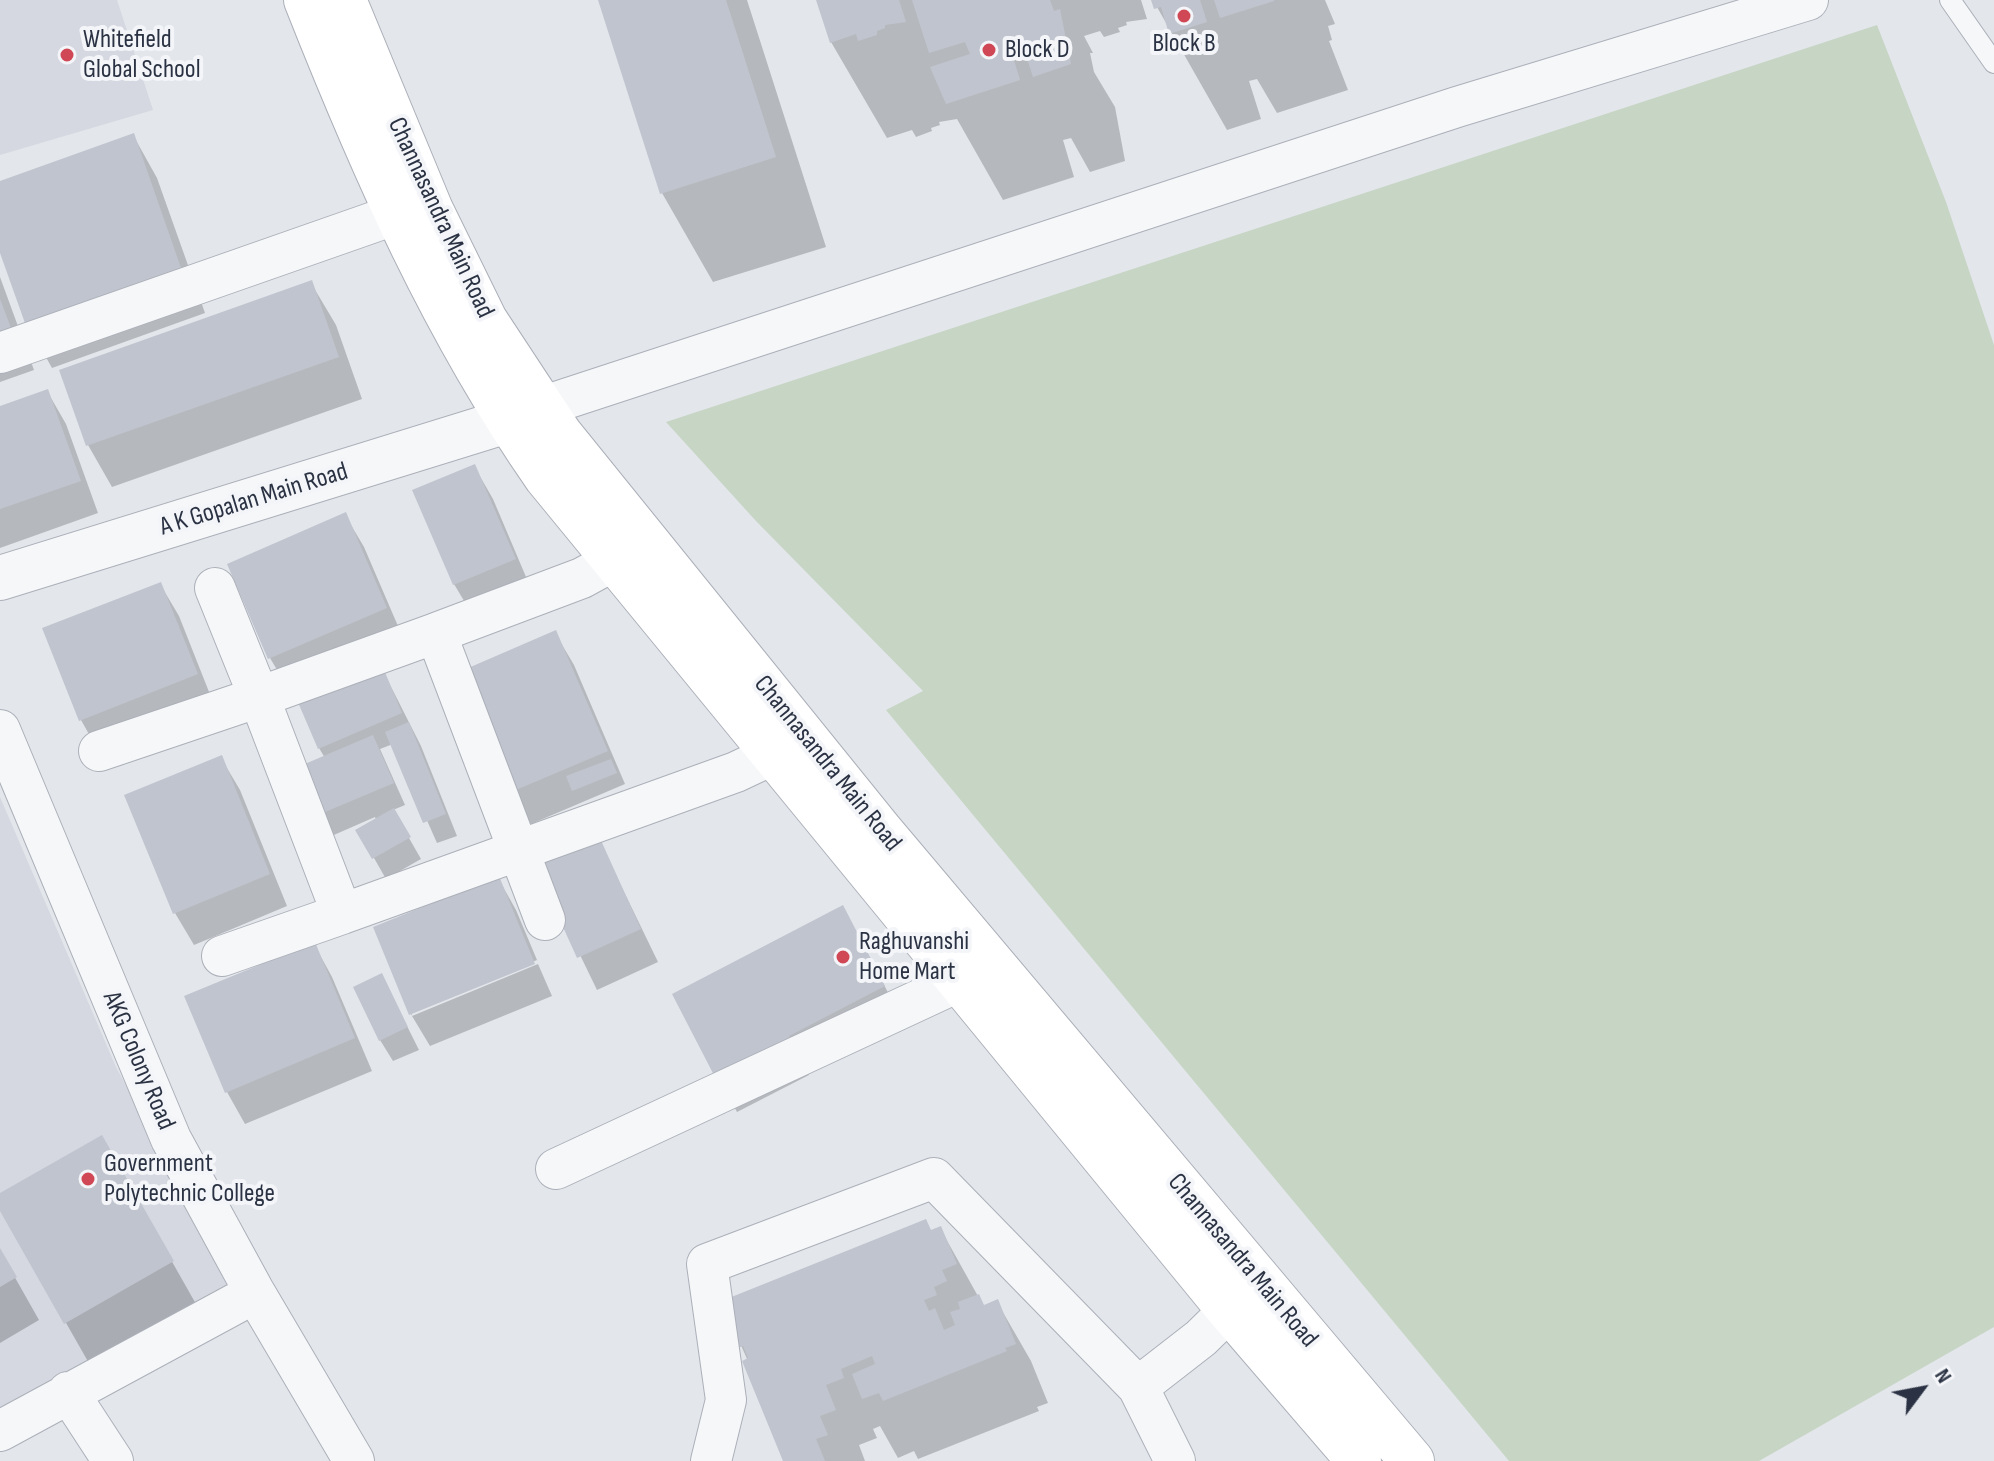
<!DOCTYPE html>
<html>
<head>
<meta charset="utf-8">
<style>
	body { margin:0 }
	#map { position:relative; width:1994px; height:1461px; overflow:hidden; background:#e3e6eb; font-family:"Sofia Sans Condensed",sans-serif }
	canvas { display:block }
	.north { position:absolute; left:1882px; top:1349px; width:80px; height:80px; -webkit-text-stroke:6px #f3f5f8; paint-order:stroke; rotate:58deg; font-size:22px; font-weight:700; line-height:32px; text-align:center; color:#2a3243 }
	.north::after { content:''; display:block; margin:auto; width:28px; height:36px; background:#2a3243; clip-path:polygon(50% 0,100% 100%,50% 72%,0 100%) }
</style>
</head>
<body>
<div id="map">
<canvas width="1994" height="1461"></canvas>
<div class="north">N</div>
</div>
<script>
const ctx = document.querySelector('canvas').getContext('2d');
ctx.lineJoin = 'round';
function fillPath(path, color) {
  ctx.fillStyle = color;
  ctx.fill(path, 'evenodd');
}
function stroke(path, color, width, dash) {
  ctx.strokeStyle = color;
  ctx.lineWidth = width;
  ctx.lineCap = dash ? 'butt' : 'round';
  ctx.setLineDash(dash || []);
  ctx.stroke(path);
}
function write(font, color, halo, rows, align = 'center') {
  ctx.font = font + ' "Sofia Sans Condensed",sans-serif';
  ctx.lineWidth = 8;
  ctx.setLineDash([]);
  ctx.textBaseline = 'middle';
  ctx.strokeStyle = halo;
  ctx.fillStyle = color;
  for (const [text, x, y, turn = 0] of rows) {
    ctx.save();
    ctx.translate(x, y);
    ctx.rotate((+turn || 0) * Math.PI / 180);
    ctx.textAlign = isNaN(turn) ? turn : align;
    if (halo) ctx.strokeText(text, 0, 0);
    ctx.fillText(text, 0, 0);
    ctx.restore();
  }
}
fillPath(new Path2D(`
	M0,0H117L153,110L0,155Z
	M0,797L116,1067L238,1292L0,1419Z`), '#d5d8e0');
fillPath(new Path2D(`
	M1877,25L1946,202L1994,345V1327L1759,1461H1509L886,710L923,691L756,521L666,422Z`), '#c7d5c4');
fillPath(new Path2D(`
	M600,0H747L826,247L713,282L662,193Z
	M818,0H1141L1147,19L1126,22L1127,25L1118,28L1120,32L1104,37L1100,31L1084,36L1093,53H1090L1094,72L1115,107L1125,161L1090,172L1071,138L1063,140L1074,177L1003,200L957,119L939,122L940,125L931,128L932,131L916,137L912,130L887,138L831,42Z
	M1153,0H1325L1335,24L1328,26L1332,40L1329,41L1348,90L1277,113L1257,79L1249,81L1261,119L1227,130Z
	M133,135L157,178L205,313L52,368L28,325L0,247V183Z
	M0,277L34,370L0,382Z
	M311,283L336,325L362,399L112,487L88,445Z
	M47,391L66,424L98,513L0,548V408Z
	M474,466L493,499L532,591L473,616L454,584Z
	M345,515L364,547L404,640L289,690L270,658Z
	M160,584L179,616L215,707L99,752L81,720Z
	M555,633L574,665L625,784L531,824L512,792Z
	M381,667L421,746L457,836L437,843L393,744L380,749L405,805L393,810L421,859L386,879L358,830L376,820L375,817L327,838L315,816L325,758L319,748Z
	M221,758L240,790L287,906L194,945L175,913Z
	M598,838L658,962L597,990L537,866Z
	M498,878L516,910L537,960L412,1012V1016L376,928Z
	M855,929L896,1008L800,1058L809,1075L737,1112L719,1080Z
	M314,944L332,977L372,1071L245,1124L227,1092Z
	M538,964L552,996L430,1046L412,1016Z
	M382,976L419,1050L393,1061L380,1040Z
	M102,1138L196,1304L90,1365L0,1207V1196Z
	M940,1228L984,1307L997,1302L1031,1361L1048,1403L1037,1407L1039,1411L918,1459L914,1451L898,1458L880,1426L873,1429L877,1438L859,1445L865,1461H785L748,1361L722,1303Z
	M0,1251L39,1320L0,1343Z`), '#0003');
fillPath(new Path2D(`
	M598,0H726L776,157L660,194Z
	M816,0H899L906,22L885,25V28L877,31V35L858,41L856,34L830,43Z
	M912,0H1050L1054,11L1060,9L1071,64L1033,77L1021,40L1009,44L1020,80L946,104L930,67L970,54L965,42L929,53Z
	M1151,0H1200L1207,22L1169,34L1161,7L1154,9Z
	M1214,0H1274V1L1220,18Z
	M134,133L182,271L26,326L0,253V181Z
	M312,280L339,357L86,446L59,370Z
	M0,299L11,328L0,331Z
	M48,389L81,481L0,509V406Z
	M475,464L516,559L453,585L412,490Z
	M346,512L387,608L268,659L227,564Z
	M161,582L198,674L79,721L42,628Z
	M556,630L608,751L511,792L459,672Z
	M382,665L402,713L318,749L297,700Z
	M409,722L446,814L423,823L385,732Z
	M373,735L394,783L313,817L293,769Z
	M222,755L270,874L173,914L124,795Z
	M611,759L617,773L572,791L566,776Z
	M394,808L411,837L372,859L355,830Z
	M599,836L641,929L577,958L535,865Z
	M499,876L535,964L409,1015L373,927Z
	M843,905L885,986L789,1036L792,1042L717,1081L672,994Z
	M315,942L355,1038L225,1093L184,996Z
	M382,973L408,1027L379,1041L353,987Z
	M102,1135L174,1261L64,1324L0,1211V1193Z
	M926,1219L931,1230L941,1226L957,1264L942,1270L947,1281L934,1287L937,1295L924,1300L929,1311L935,1308L944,1330L955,1325L950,1312L960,1309L958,1302L979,1294L984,1305L998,1299L1016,1344L1005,1348L1007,1351L883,1401L879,1393L862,1399L852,1374L875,1364L872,1356L841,1369L844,1378L826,1385L836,1410L820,1416L828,1435L816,1439L825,1461H783L742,1361L748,1358L743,1346L738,1348L719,1302Z
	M0,1248L17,1277L0,1287Z`), '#c0c4ce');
const service = new Path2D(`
	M1950,0L1994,63`);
const minor = new Path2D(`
	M0,353L394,215
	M544,406L1457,107L1808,0
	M436,633L582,578L615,560
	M0,730L171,1139L255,1293L354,1461
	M99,751L259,697L215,588
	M545,920L436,633L259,697L342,914L736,772L772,755
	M222,956L342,914
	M556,1169L960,981
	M68,1392L113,1461
	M0,1431L255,1293
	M711,1461L726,1400L707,1264L934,1178L1138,1387
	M1175,1461L1138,1387L1201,1338L1251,1289`);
const tertiary = new Path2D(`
	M0,578L507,421L543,407`);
const secondary = new Path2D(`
	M306,0C372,167 443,329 546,477L1229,1310L1359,1461
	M344,0L431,210L485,320L560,434L880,830L1412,1461`);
stroke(service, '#acb0b9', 22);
stroke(minor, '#acb0b9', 42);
stroke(tertiary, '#acb0b9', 46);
stroke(secondary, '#acb0b9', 46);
stroke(service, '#f6f7f9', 20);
stroke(minor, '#f6f7f9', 40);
stroke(tertiary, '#f6f7f9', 44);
stroke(secondary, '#fff', 44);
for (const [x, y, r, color] of [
	[1184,16,8,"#d04855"],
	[989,50,8,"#d04855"],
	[67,55,8,"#d04855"],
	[843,957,8,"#d04855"],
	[88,1179,8,"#d04855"]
]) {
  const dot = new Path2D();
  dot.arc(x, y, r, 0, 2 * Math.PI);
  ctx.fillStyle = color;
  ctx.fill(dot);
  stroke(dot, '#f3f5f8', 3);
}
write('26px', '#2a3243', '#f3f5f8', [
	["Whitefield",83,40],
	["Global School",83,70],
	["Block B",1184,44,"center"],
	["Block D",1005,50],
	["Raghuvanshi",859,942],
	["Home Mart",859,972],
	["Government",104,1164],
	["Polytechnic College",104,1194]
], 'left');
write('26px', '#2a3243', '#f3f5f8', [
	["Channasandra Main Road",440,218,65],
	["A K Gopalan Main Road",254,500,-17],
	["Channasandra Main Road",827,764,51],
	["AKG Colony Road",138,1061,67],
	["Channasandra Main Road",1242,1261,50]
]);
</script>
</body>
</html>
